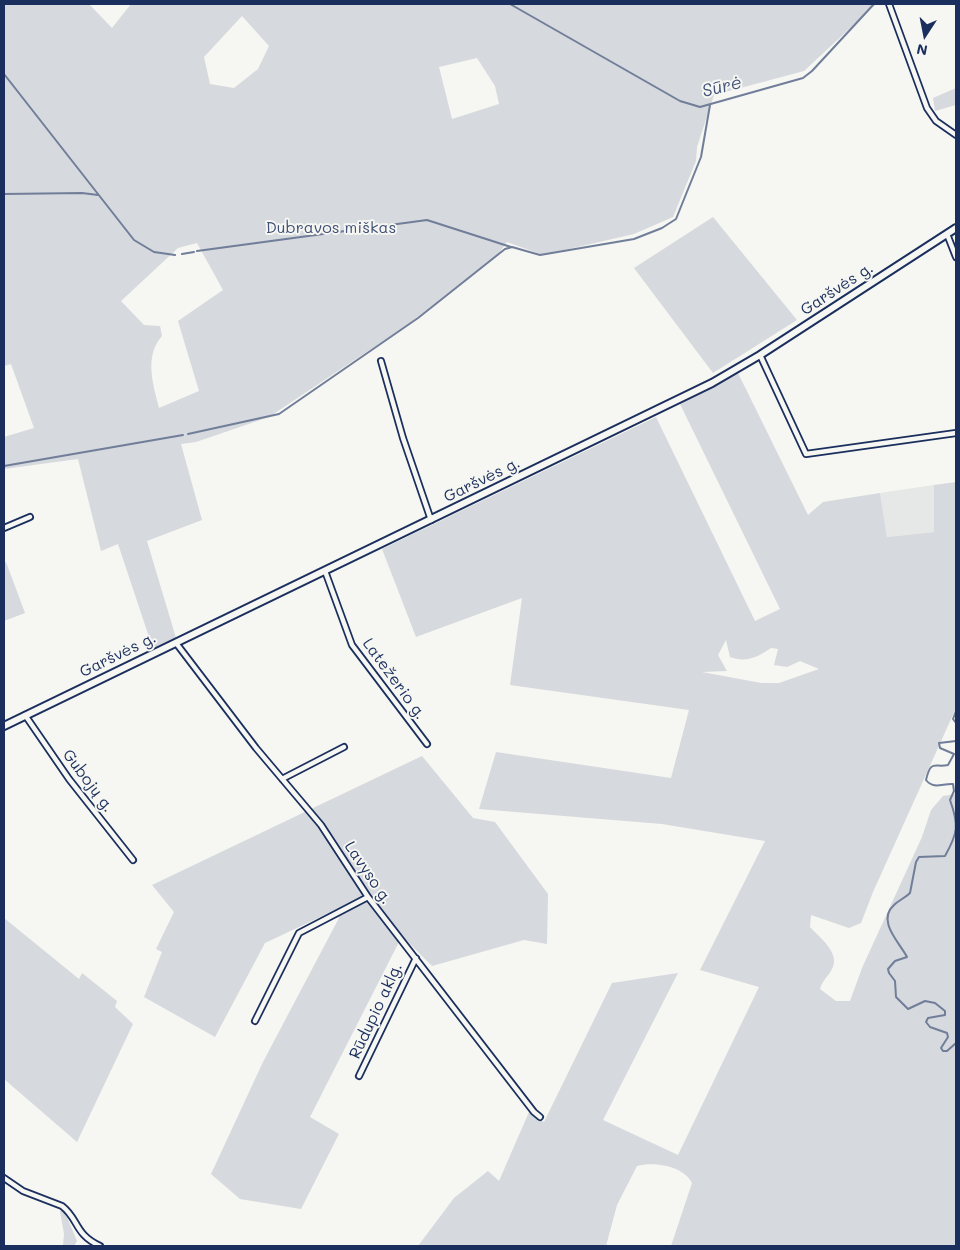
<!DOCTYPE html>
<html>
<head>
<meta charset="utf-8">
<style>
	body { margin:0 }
	#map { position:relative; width:960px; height:1250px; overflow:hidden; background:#f6f6f2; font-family:Mali,sans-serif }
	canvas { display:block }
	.frame { position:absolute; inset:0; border:5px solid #1b2f5e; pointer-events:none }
	.north { position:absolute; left:900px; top:10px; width:50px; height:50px; -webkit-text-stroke:4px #f6f6f2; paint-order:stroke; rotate:191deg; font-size:14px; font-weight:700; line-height:20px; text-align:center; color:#1b2f5e }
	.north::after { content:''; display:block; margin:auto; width:18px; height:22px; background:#1b2f5e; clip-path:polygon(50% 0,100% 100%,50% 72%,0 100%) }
</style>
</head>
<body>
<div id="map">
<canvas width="960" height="1250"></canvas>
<div class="frame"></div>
<div class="north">N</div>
</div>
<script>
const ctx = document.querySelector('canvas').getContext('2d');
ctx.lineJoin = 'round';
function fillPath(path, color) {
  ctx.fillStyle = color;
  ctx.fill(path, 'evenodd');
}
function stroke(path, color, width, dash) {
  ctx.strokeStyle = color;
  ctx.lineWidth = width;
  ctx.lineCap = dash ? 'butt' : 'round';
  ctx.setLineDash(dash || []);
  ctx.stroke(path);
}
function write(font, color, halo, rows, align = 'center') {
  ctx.font = font + ' Mali,sans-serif';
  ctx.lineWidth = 4;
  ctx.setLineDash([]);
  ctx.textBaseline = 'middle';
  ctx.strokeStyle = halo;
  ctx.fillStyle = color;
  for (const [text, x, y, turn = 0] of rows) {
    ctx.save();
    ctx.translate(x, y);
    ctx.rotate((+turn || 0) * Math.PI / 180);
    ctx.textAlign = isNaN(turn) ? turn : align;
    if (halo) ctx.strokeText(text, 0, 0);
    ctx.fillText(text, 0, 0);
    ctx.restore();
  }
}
fillPath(new Path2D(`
	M934,485V532L887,537L880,493Z`), '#e6e7e7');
fillPath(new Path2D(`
	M4,4H89L112,28L131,4H876L804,71L714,95L697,147L696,161L673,217L634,234L543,255L507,242L498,254L407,325L269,417L196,442L181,444L202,520L147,541L176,638L153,649L118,544L101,551L78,459L4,469V437L34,428L11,364L4,366ZM242,16L269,46L258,69L234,88L210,84L204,57ZM477,58L495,86L499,104L452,119L439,67ZM197,243L223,290L178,321L199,391L159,408C153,384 144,356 162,336L160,326L144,325L121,301L178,248Z
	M956,88V105L935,111L933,98Z
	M713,217L797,320L713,373L634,268Z
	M738,373L808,515L823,502L880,493L887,537L934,532V485L956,482V708L873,892L861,923L849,928L811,915L810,927C819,937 841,953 832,969C828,977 823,979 820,989L836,1001H850L862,968L922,837L931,810L943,796L956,794V1246H671L692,1183C684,1166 654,1161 637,1166L617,1205L606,1246H418L454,1198L488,1171L499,1181L529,1112L544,1122L612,983L678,973L603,1120L678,1155L759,987L700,970L765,841L662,824L479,809L496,752L671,778L689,710L510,685L522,598L416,637L382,549L656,417L755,621L780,609L680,404ZM726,640L730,657C746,663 758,657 771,648L778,649L774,665L787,667L800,661L819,669L779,683H761L702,672L727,671L718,655Z
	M6,562L25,613L4,621V563Z
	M422,756L473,818L495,822L548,894L547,944L524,940L432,966L402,936L310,1117L339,1134L301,1209L240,1199L211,1174L263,1062L339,918L335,910L265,943L215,1037L144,997L162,952L156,949L174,912L152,885Z
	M4,918L79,979L82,973L117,1001L115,1007L133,1024L77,1142L4,1079Z
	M64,1210L77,1241L74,1246H63L64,1234L60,1211Z`), '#d6d9dd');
stroke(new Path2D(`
	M510,4L680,101L700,107L803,78L812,71L874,4
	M4,74L134,240L154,252L175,255
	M4,194L82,193L98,195
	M197,251L427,220L511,247
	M182,254L194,252
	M188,434L279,414L418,318L505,249L512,247L540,255L634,239L662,228L676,219L701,157L710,105
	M4,466L183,435
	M956,711L953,719L956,723
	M956,741L939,743L940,748L954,754L948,765C934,768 931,759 926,780C934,790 943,783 953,784L954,791L950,800C959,825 958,833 945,856L919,857L916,862L910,893C905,898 899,900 894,905C876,921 900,943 907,957L895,961L888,969L889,973L895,981L896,997L908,1009L925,1001L935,1003L945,1011V1015L928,1018L926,1022L930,1027L947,1033L948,1037L941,1048L943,1051H947L956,1043`), '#717e99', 2);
const minor = new Path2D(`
	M889,4L927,108L936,121L956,135
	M947,234L956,257
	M760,355L806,454L956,433
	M381,361L403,438L431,520
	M4,528L30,517
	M325,571L352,645L427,744
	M176,643L256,748L321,825L368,897L534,1112L540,1117
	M25,715L69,779L133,860
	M282,779L344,747
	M255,1021L299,933L368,897
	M359,1076L416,958
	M4,1178L23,1191L62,1206C79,1219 74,1234 100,1246`);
const secondary = new Path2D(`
	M4,726L712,383L760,355L956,228`);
stroke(minor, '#1b2f5e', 8);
stroke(secondary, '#1b2f5e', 10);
stroke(minor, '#f6f6f2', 4.5);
stroke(secondary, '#f6f6f2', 6);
write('16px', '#405177', '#f6f6f2', [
	["Dubravos miškas",331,228]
]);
write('16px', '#1b2f5e', '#f6f6f2', [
	["Garšvės g.",837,289,-33],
	["Garšvės g.",482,480,-26],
	["Garšvės g.",118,655,-26],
	["Latežerio g.",394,679,54],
	["Gubojų g.",88,781,53],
	["Lavyso g.",368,873,56],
	["Rūdupio aklg.",376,1011,-65]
]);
write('italic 18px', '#46567b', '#f6f6f2', [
	["Sūrė",722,87,-14]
]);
</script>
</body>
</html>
